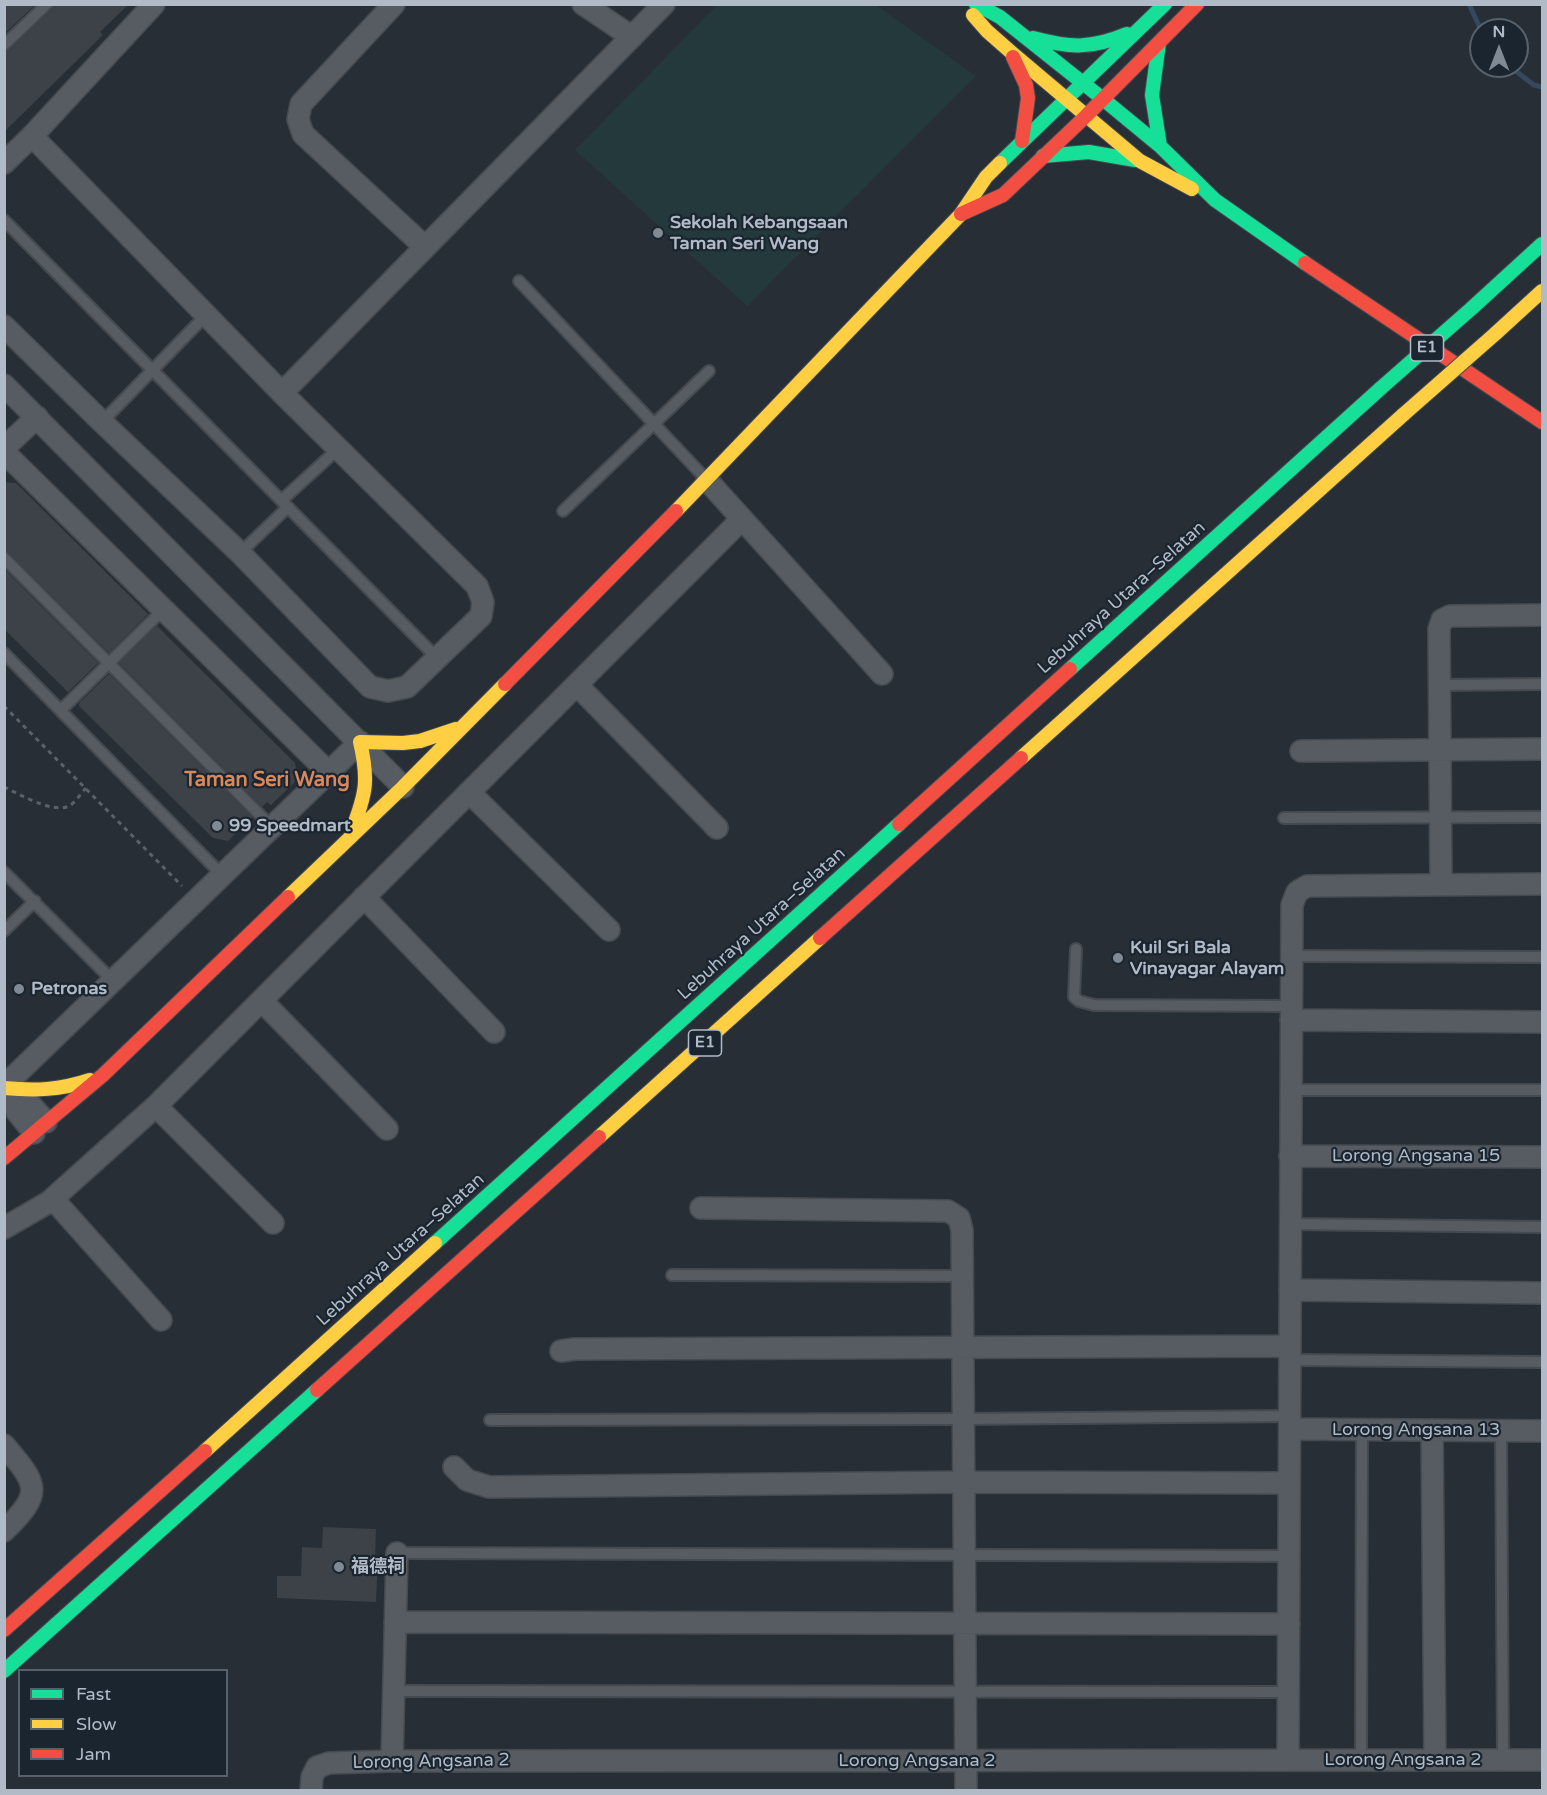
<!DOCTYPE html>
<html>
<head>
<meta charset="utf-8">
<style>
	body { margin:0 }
	#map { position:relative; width:1547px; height:1795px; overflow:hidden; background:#272e35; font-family:"Varela Round",sans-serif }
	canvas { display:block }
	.frame { position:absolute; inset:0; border:6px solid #b0bbc7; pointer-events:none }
	.legend { position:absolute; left:18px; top:1669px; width:210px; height:108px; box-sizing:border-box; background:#1b2530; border:2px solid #57616c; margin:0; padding:8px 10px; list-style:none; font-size:18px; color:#b0bbc7 }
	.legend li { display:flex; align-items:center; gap:12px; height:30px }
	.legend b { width:30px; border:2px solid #57616c }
	.north { position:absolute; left:1469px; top:18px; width:60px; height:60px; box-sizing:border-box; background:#1b2530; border:2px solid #57616c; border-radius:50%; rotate:0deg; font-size:16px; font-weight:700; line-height:24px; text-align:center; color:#b0bbc7 }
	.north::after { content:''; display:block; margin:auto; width:21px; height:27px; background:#808a94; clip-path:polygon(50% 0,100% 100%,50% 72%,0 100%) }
</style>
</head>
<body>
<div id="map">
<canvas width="1547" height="1795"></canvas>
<div class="frame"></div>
<ul class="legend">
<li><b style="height:8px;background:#16e098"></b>Fast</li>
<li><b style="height:8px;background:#ffcf43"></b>Slow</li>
<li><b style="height:8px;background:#f24e42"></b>Jam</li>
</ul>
<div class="north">N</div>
</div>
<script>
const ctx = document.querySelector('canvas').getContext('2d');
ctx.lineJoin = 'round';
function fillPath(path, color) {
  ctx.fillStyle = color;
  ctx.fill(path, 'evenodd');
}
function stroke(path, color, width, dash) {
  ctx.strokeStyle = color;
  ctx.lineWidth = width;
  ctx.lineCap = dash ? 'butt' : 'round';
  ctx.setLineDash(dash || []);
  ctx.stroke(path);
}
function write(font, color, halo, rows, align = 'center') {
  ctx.font = font + ' "Varela Round","Noto Sans SC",sans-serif';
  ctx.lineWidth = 4.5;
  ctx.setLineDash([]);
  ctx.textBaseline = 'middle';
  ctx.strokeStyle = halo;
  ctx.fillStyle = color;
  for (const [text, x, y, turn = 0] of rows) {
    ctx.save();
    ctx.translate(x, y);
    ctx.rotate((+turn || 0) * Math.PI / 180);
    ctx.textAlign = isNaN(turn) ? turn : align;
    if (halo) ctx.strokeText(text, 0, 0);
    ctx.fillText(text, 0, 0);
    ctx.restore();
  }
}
fillPath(new Path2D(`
	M718,4L876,5L976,76L747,306L575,150Z`), '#24393b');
stroke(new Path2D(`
	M1469,4L1481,30
	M1509,66L1534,85L1542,87`), '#34485f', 5);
fillPath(new Path2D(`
	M4,4H36L4,34Z
	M54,4H129L100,32L103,35L4,132V52L9,50L52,9Z
	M4,482L16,483L148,614L109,653L9,553L4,551Z
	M4,569L98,663L68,692L4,629Z
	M157,626L295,763L298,779L271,805L267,802L262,807L119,663Z
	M109,674L252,817L228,841L213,838L79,706V703Z
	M323,1527L376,1529L375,1557L378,1558L376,1602L277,1598V1576H301L302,1547L322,1548Z`), '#3c4248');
const lane = new Path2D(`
	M4,45L47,4
	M4,220L438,659
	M519,281L706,479
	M102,422L206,315
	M282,500L338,449
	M563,511L709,371
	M240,553L288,507
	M4,558L272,827
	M4,653L222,875
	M1439,685L1542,684
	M61,710L163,610
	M1284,818L1542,817
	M4,872L113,981
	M4,931L35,901
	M1076,949L1074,997L1079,1001L1094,1005L1291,1006
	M1291,956L1542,957
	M1290,1090H1542
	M1290,1224L1542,1227
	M672,1275L962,1276
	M1290,1360L1542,1362
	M490,1420L963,1419L1290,1416
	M1501,1430L1503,1760
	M397,1553L1289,1556
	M393,1691L1289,1692
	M1361,1760L1362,1430`);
const street = new Path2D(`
	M394,4L301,104L298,119L303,134L425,247
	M583,4L632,37
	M4,163L32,136L154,4
	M4,326L102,422L240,553L370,687L388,691L407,687L481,616L483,602L477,586L282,393L32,136
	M4,385L403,787
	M282,393L664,4
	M4,448L37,417
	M4,452L328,772
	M707,480L882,674
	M577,685L717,828
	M1301,751L1542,749
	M469,792L609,930
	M1441,885L1439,629L1442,620L1450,616L1542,615
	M364,897L494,1032
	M262,1001L387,1129
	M1291,1020L1542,1022
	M4,1086L360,742
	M7,1091L12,1096L29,1103L46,1122
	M12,1096L17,1112L34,1133
	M156,1106L273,1223
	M1290,1156L1542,1157
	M53,1199L161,1320
	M701,1208L948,1211L959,1218L962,1230L966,1790
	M4,1228L49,1202L156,1106L742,519
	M1290,1290L1542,1293
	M561,1351L575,1349L1290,1346
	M1290,1429L1542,1431
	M1432,1430L1435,1760
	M4,1445C38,1485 44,1492 4,1531
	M454,1467L467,1480L489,1487L964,1482L1289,1483
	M395,1622L1289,1624
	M1288,1760L1292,905L1297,892L1307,886L1542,884
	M392,1761L397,1553
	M311,1790L312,1777L317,1767L329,1763L392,1761L1542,1760`);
const fast = new Path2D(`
	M976,4L1000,17L1103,99L1160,146L1215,200L1305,263
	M1033,38C1070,48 1091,49 1127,34
	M1159,43L1152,95L1160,146
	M1043,156L1089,152L1135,160
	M1000,163L1165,4
	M1472,308L1542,244
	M1070,669L1381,388
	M435,1243L899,824
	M4,1671L317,1390`);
const slow = new Path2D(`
	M973,15L987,31L1012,53L1140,161L1192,189
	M1495,334L1542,291
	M676,511L961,214L986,177L1000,163
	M1021,758L1404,414
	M352,830C366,794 369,780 360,742L403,743L420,741L456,729
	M288,897L403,787L505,684
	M4,1088C35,1091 60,1090 90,1080
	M599,1137L820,938
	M205,1451L435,1243`);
const jam = new Path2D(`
	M1013,57L1026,85L1028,98L1022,141
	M961,214L1003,195L1086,116L1197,4
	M1305,263L1542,422
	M505,684L676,511
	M899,824L1070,669
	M820,938L1021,758
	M4,1158L103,1075L288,897
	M317,1390L599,1137
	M4,1630L205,1451`);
stroke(lane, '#454a50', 14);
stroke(street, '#454a50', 24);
stroke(fast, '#454a50', 16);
stroke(slow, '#454a50', 16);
stroke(jam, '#454a50', 16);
stroke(new Path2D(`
	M4,706L182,886
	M4,787C19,794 53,814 69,806C75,803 81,793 86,788`), '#5a6167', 3, [4.5, 4.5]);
stroke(lane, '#575c63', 10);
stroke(street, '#575c63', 21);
stroke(fast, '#16e098', 14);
stroke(slow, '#ffcf43', 14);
stroke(jam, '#f24e42', 14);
const fastBridge = new Path2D(`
	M1381,388L1472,308`);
const slowBridge = new Path2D(`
	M1404,414L1495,334`);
stroke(fastBridge, '#444a51', 16, []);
stroke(slowBridge, '#444a51', 16, []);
stroke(fastBridge, '#16e098', 14);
stroke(slowBridge, '#ffcf43', 14);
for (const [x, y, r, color] of [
	[658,233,6,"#808a94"],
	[217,826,6,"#808a94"],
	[1118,958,6,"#808a94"],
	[19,989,6,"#808a94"],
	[339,1567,6,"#808a94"]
]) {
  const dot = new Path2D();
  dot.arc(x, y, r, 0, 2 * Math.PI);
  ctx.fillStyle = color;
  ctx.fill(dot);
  stroke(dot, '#1b2530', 2);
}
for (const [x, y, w] of [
	[1427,348,33],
	[705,1043,33]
]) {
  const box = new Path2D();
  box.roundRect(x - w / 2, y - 13, w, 26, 4.5);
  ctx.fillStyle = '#1b2530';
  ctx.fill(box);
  stroke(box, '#b0bbc7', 1.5);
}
write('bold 16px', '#b0bbc7', null, [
	["E1",1427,348],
	["E1",705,1043]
]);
write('bold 18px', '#b0bbc7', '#1b2530', [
	["Sekolah Kebangsaan",670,223],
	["Taman Seri Wang",670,244],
	["99 Speedmart",229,826],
	["Kuil Sri Bala",1130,948],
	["Vinayagar Alayam",1130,969],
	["Petronas",31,989],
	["福德祠",351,1567]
], 'left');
write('18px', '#b0bbc7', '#1b2530', [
	["Lebuhraya Utara–Selatan",1122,598,-42],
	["Lebuhraya Utara–Selatan",762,924,-42],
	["Lorong Angsana 15",1416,1156],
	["Lebuhraya Utara–Selatan",401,1250,-42],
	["Lorong Angsana 13",1416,1430],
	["Lorong Angsana 2",1403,1760],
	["Lorong Angsana 2",917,1761],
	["Lorong Angsana 2",431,1762,-1]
]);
write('bold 20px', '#d7885c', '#1b2530', [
	["Taman Seri Wang",267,781]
]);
</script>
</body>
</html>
